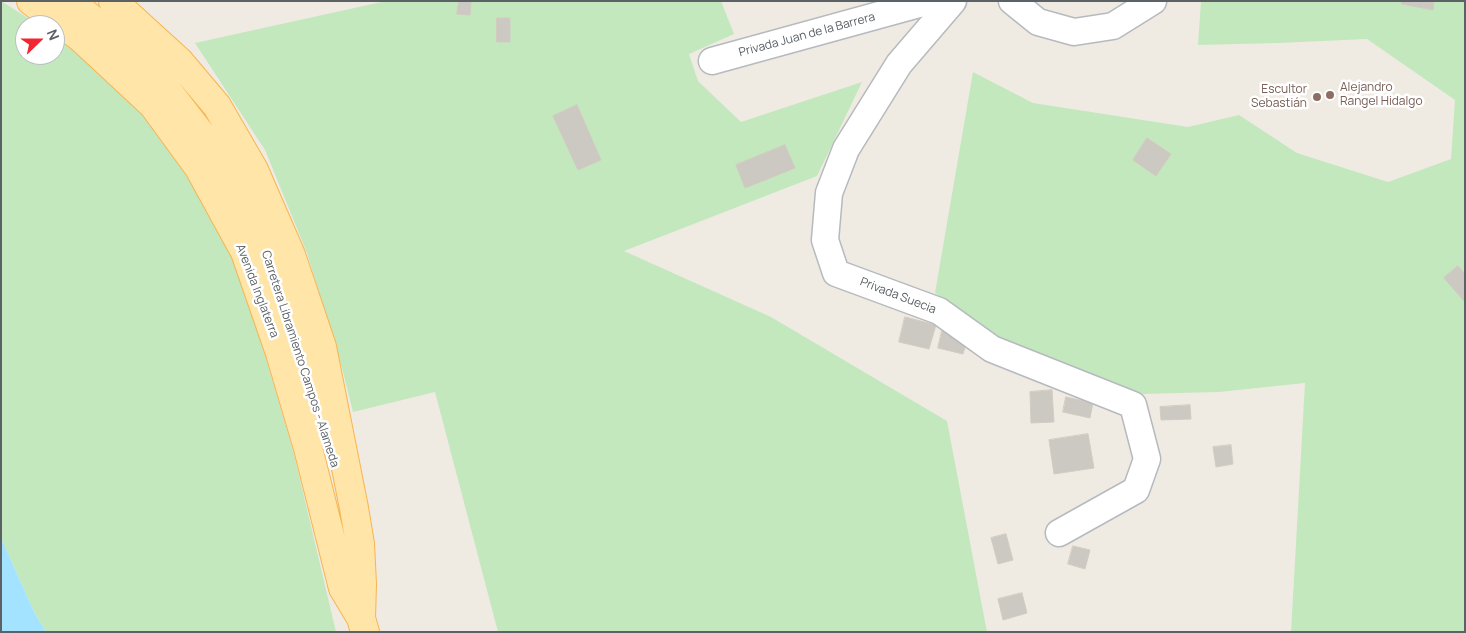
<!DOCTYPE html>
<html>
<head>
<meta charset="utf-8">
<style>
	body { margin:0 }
	#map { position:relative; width:1466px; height:633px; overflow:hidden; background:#efebe3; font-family:Manrope,sans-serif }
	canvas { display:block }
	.frame { position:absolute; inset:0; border:2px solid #5b6165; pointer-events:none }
	.north { position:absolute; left:15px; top:15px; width:50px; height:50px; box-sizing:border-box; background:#fff; border:1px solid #bdc0c1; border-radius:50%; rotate:68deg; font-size:14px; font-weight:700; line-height:20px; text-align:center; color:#5b6165 }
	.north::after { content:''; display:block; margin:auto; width:18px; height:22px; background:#f32530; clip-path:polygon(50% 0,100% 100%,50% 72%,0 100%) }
</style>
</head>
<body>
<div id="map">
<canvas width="1466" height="633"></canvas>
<div class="frame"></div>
<div class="north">N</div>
</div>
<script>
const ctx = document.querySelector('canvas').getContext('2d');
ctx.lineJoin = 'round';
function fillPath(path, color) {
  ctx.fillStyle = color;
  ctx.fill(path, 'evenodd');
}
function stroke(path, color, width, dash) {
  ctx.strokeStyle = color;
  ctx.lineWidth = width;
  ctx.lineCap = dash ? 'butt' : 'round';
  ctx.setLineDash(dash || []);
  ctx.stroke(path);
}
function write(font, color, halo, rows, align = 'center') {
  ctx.font = font + ' Manrope,sans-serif';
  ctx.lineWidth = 5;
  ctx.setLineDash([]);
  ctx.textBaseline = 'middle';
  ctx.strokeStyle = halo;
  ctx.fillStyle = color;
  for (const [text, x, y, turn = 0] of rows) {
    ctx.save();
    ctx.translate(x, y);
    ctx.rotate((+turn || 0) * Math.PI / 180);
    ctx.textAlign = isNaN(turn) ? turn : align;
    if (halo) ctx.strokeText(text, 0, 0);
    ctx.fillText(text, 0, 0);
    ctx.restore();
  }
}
fillPath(new Path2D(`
	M1,1L39,25H25V55H55V36L79,52L141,113L186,172L233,256L265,355L294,454L336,632H46L35,614L1,538Z
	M386,1H721L734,34L689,54L698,81L741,122L862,82L817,176L624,251L771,317L947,421L987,632H498L435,392L353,412L342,368L307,253L265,150L195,43Z
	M1201,1H1465V632H1291L1305,383L1219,392L1142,394L1087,374L997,338L935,293L973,72L1033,103L1188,127L1239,115L1297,153L1388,182L1451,159L1455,100L1367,39L1279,43L1198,45Z`), '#c3e8be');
fillPath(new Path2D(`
	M1,538L35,614L46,632H1Z`), '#a3e3ff');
const building = new Path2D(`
	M459,1H471L470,15L457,14Z
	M1402,1H1434L1433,10L1402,4Z
	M497,18H510V42H497Z
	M577,105L601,160L578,170L553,116Z
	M1147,138L1171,154L1156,176L1133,160Z
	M785,145L795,168L745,188L736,165Z
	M1458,266L1465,274L1464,301L1444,278Z
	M905,317L936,325L929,349L899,342Z
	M942,331L968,337L963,354L938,348Z
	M1052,390L1054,422L1031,423L1030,392Z
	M1066,397L1093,403L1090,418L1063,412Z
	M1190,405L1191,419L1161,420L1160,407Z
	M1088,434L1094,468L1054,474L1049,440Z
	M1231,445L1233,464L1216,467L1213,447Z
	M1006,534L1013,560L998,564L991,538Z
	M1073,546L1090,550L1085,569L1068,564Z
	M1022,593L1027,613L1003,620L998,599Z`);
fillPath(building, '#ccc8c2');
stroke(building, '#d4cbc1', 1);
const minor = new Path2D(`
	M953,1L899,64L846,149L829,193L825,240L836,273L939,311L992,349L1133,405L1147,459L1136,490L1059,533
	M1012,1L1038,22L1074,32L1113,26L1153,1
	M712,61L930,1`);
const major = new Path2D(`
	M31,1L81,38L153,105L199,168L245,252L280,353L308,448L343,588L361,618L365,632
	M70,1L110,34L160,81L214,151L264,247L320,418
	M113,1L179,61L217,106L254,170L291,255L322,347L354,508L360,544L362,584L361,618`);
stroke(minor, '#b6babe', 29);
stroke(major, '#f9b451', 30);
stroke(minor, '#fff', 26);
stroke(major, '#ffe5a8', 28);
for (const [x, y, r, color] of [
	[1330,95,5,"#8d6e63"],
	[1317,97,5,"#8d6e63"]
]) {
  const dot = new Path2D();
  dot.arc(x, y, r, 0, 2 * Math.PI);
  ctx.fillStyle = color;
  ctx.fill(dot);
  stroke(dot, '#fff', 2);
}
write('12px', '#5b6165', '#fff', [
	["Privada Juan de la Barrera",807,35,-15],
	["Avenida Inglaterra",257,291,69],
	["Privada Suecia",898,296,21],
	["Carretera Libramiento Campos - Alameda",300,359,72]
]);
write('12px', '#785e54', '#fff', [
	["Alejandro",1340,88],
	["Rangel Hidalgo",1340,102],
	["Escultor",1307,90,"right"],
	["Sebastián",1307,104,"right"]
], 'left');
</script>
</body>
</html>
